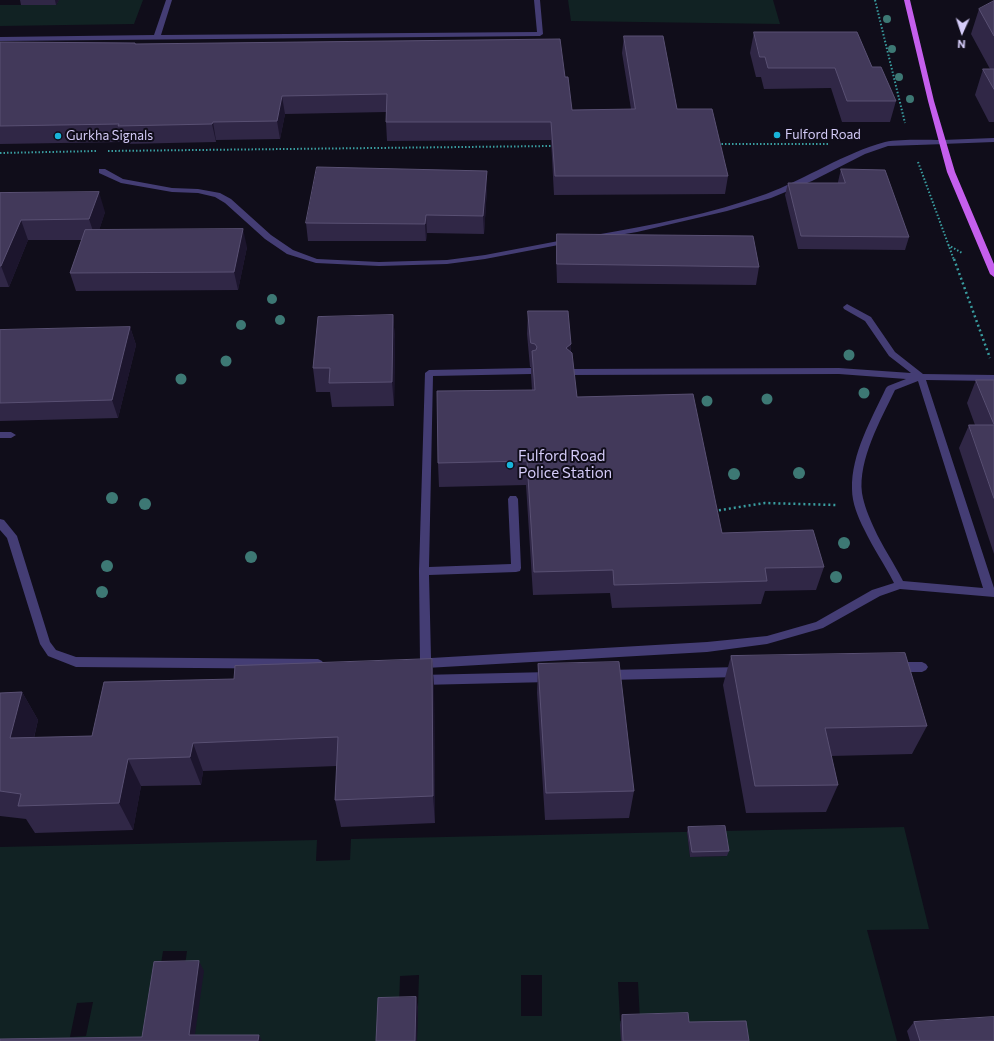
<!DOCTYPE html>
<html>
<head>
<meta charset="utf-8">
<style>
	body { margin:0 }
	#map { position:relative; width:994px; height:1041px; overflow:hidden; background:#100d1a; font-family:Commissioner,sans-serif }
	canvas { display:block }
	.north { position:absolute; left:942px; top:12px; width:40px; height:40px; -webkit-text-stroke:3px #100d1a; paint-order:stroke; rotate:183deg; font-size:11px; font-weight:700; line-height:16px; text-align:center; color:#d5ccf9 }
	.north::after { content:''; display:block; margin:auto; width:14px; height:18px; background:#d5ccf9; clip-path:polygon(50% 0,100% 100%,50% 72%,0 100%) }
</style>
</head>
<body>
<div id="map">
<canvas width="994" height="1041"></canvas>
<div class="north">N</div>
</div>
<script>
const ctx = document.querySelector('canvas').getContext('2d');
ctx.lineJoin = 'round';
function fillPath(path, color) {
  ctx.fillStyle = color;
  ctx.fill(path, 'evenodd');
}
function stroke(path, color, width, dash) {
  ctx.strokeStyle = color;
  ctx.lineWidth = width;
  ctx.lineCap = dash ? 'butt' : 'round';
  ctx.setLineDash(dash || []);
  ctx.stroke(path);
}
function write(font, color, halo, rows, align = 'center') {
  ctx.font = font + ' Commissioner,sans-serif';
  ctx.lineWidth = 4;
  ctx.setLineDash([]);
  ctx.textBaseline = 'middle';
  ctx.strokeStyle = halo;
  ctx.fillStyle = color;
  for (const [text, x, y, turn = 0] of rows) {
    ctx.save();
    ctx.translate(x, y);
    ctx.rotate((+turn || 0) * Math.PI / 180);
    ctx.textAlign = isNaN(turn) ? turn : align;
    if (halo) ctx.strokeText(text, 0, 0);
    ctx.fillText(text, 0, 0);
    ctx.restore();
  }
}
fillPath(new Path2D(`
	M59,0H143L134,24L0,26V5H56Z
	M568,0H773L780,24L571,21Z
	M904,827L929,929L867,930L897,1041H0V847L317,840L316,861L350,860L351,839L681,832H687L690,857L727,856L724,831ZM163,951H187L184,972L154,1009ZM419,975L417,1037L399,1007L400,976ZM521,975H542V1016H521ZM618,982H638L640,1021H620ZM93,1002L86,1036L70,1037L77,1003Z`), '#112223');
stroke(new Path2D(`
	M875,0L905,123
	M718,144H829
	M108,151L553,146
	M0,153L97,151
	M918,162L954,260
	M948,245L962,253`), '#399da0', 2, [1.5, 2]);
stroke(new Path2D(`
	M954,259L990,358
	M714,511L765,503L836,505`), '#399da0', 2.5, [2, 3]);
fillPath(new Path2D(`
	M166,0H172L161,35L537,32L534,0H540L543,34L540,36L0,41V37L154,35Z
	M942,140L946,142L945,144L888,146L865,154L812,181L771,198L727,211L637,232L595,239L591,237L595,235C652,225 711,214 766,194C806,179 844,153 885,142C900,139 926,140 942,140Z
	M99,169H105L123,179L172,188L198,189L220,193L231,199L271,235L293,250L317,259L379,262L447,260L485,255L569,239L573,241L569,243L485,259L447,264L379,266L316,263L287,254L265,239L225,203L215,197L198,193L172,192L121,183L99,173Z
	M847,304L871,317L895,352L923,374L994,375V381L926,380L994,588V597L900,589L880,596L823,628L767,644L707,652L426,668L422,666L420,663L419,571L425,373L429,370L531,368L535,371L531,374L433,376L429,567L511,564L508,499L510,496H516L518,499L521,568L520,571L516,572L429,575L431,658L707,642L767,636L816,622L872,590L894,583C885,565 873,548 864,529C858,517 852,503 852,489C851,454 872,418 886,388L888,386L906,379L839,374L570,375L566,372L570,369L839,368L911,373L889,356L865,321L844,309L843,307ZM918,381L983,588L903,581C894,563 882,546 874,528C869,517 864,505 862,493C858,460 881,419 895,390Z
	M0,432H11L16,435L11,438H0Z
	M0,519L4,520L17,536L50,642L56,650L76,657L318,659L322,661L324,664L322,667L318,669L76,667L48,656L40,644L7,538L0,530Z
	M896,662H922L926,664L928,667L926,670L922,672H896L892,670L890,667L892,664Z
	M740,667L744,669L746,672L744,675L740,677L608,680L604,678L602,675L604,672L608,670Z
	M550,672L554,674L556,677L554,680L550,682L420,685L416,683L414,680L416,677L420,675Z`), '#443d74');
fillPath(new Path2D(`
	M994,138V142L942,144L938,142L942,140Z`), '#443d74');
fillPath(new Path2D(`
	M904,0H910L934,101L955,172L994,264V277L990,274L947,172L928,101Z`), '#c55fed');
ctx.fillStyle = '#3d7874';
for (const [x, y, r] of [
	[887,19,4],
	[892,49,4],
	[899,77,4],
	[910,99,4],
	[272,299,5],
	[280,320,5],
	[241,325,5],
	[849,355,5.5],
	[226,361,5.5],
	[181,379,5.5],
	[864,393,5.5],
	[767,399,5.5],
	[707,401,5.5],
	[799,473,6],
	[734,474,6],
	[112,498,6],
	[145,504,6],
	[844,543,6],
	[251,557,6],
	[107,566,6],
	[836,577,6],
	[102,592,6]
]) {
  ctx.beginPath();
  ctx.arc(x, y, r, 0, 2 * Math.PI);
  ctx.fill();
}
fillPath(new Path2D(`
	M20,0H59L56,5H21Z
	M994,1V122H989L975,95L983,69H990L971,34L979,9Z
	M754,32L872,67L896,101L890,122H842L831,88L764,89L761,77H756L750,53Z
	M624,36L677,109L728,176L725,194L554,195L551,140L387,141L386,122V112L285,114L280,139L216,140V142L123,144V142L0,144V42L135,43L136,44L565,77L572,110L631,109L622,53Z
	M841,169L909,237L905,250L798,249L785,195L788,183H838V182Z
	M487,171V188L484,234L427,233L426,241H308L306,223Z
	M0,193L105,212L99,230L247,247L238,290L76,291L70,273L82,240H28L9,287H0Z
	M557,234L759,267L756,285L557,283L556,253Z
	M528,311L571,344V352L577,397L722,533L824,567L816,590L765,591L761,604L612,608L610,593L533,595L526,485L439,487L438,463L532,390L531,375V367H530L527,334Z
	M393,315L395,339L394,406L332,407L330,392H316L313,368Z
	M130,327L136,345L118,418L0,421V330Z
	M976,380H994V554L959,448L969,425H975L967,403Z
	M731,656L927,726L912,754L831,756L838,785L826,812L746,813L723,685Z
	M432,659L434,688L435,823L341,827L335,800L337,766L203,771L201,785L141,786L133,830L35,833L26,819L0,816V693L22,692L38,720L34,738L92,736L234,679Z
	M538,664L634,791L629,818L545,820L537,693Z
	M688,827L729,851L727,856L690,857L687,832Z
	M622,1015L689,1022L749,1041H621L620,1025Z
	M914,1022L994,1041H910L907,1031Z`), '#302746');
fillPath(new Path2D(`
	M55,0H59L56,5Z
	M282,96L285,114L280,139L277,121Z
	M213,122L216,140V142L212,124Z
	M487,171V188L484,234L483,216Z
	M99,192L105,212L96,240L89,219Z
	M426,215L427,233L426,241L425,224Z
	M21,220L28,240L9,287L1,266Z
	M243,229L247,247L238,290L234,272Z
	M393,315L395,339L394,406L392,382Z
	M130,327L136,345L118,418L112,400Z
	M571,344L570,368L566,348Z
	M432,659L434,688L435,823L433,796Z
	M22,692L38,720L27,766L10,738Z
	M193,743L203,771L201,785L190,757Z
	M128,759L141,786L133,830L119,803Z
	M199,961L204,971L194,1041L189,1035Z
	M416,997L418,1007L417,1041H415Z
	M259,1035L262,1041H258Z`), '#1c152d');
const building = new Path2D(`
	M994,1V36L979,9Z
	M754,32H857L872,67H881L896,101H847L835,68H768L765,57H760Z
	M624,36H663L677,109H712L728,176H555L551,122H386L387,94L282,96L277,121L213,122L212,124L118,126L119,124L0,126V42L135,43V44L560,39L565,77H568L572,110L635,109Z
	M983,69H994V89Z
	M317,167L487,171L483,216L426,215L425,224L306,223Z
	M841,169L885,170L909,237L801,236L788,183H845Z
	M99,192L89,219L21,220L1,266H0V193Z
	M243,229L234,272L70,273L85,230Z
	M557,234L753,236L759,267L557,264Z
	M528,311H568L571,344L566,348L572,353L577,397L693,394L722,533L813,530L824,567L765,568L767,581L614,585L613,570L534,572L527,461L438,463L437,391L535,390L532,351L536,350L537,347L535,344L531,343Z
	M393,315L392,382L329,383L330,368H313L318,317Z
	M130,327L112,400L0,403V330Z
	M976,380H994V424Z
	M969,425H994V498Z
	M905,653L927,726L825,728L838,785L755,786L731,656Z
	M432,659L433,796L335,800L338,737L193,743L190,757L128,759L119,803L18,806L21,794L0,791V693L22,692L10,738L92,736L104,682L234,679L235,666Z
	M619,662L634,791L546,793L538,664Z
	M725,826L729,851L692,852L688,827Z
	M199,961L189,1035H259L258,1041H0V1039L142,1037L154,962Z
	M416,997L415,1041H376L378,998Z
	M688,1013L689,1022L746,1021L749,1041H623L622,1015Z
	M994,1017V1041H920L914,1022Z`);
fillPath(building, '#42395a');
stroke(building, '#595073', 1);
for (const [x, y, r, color] of [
	[777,135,4,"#18b4d9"],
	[58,136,4,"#18b4d9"],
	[510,465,4,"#18b4d9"]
]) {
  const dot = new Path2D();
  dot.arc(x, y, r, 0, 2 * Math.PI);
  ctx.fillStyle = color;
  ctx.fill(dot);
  stroke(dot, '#100d1a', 1.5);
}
write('13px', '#d5ccf9', '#100d1a', [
	["Fulford Road",785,135],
	["Gurkha Signals",66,136]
], 'left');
write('15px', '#d5ccf9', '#100d1a', [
	["Fulford Road",518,456],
	["Police Station",518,473]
], 'left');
</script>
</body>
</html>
